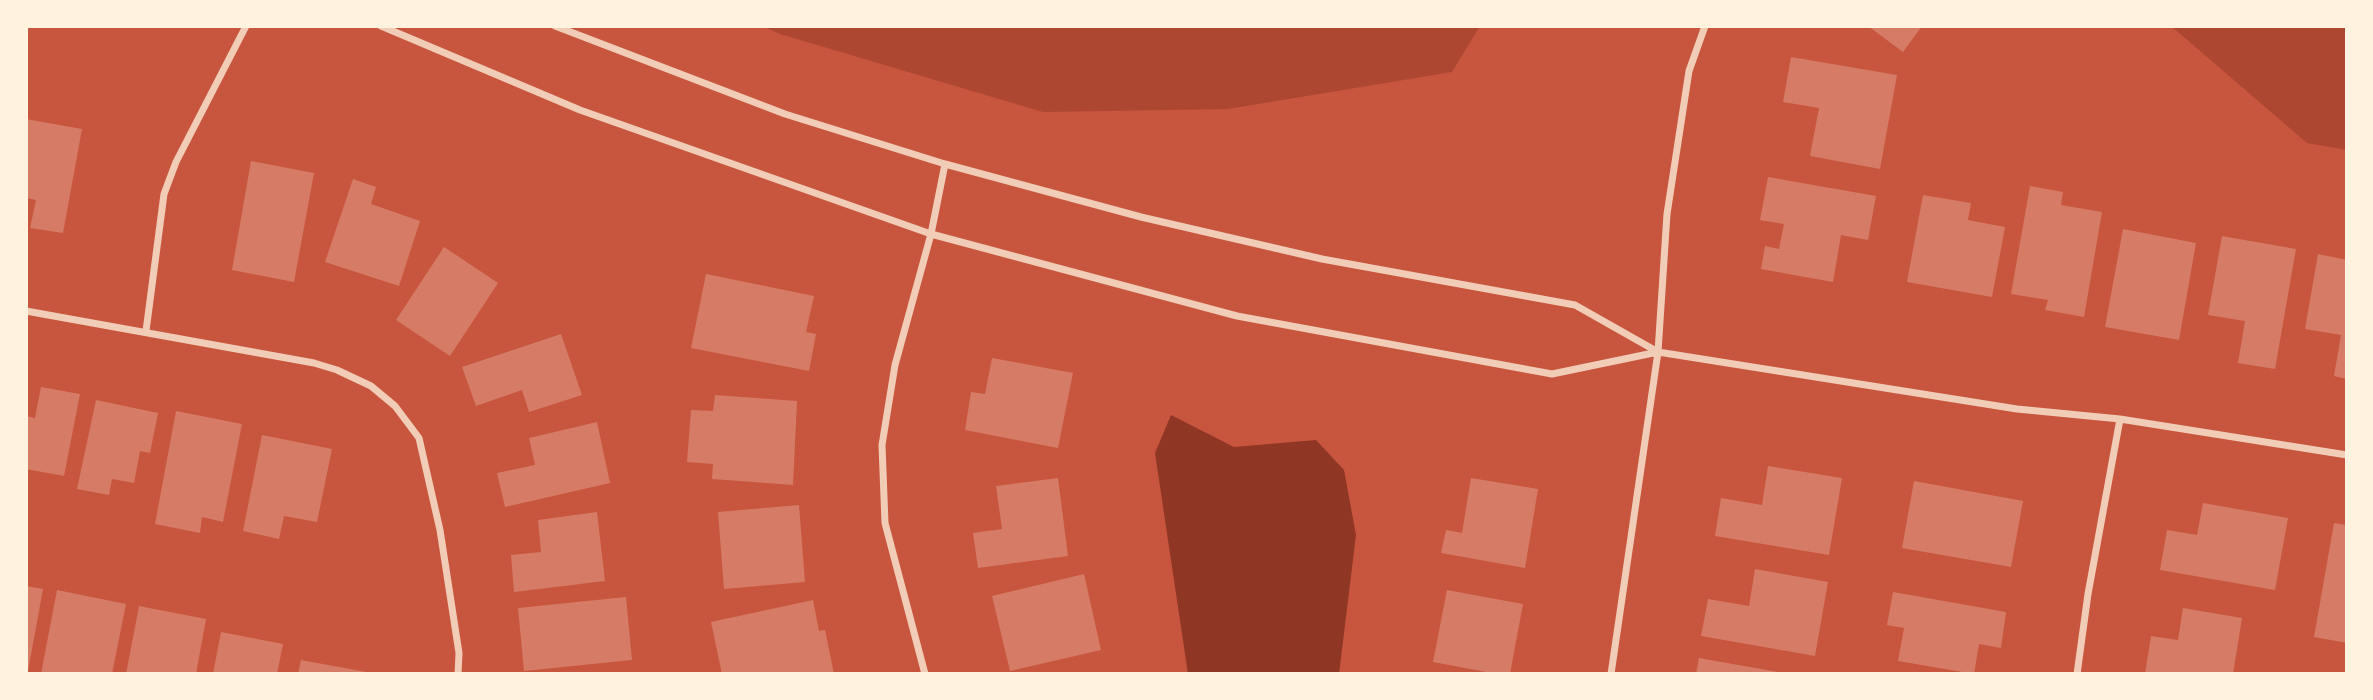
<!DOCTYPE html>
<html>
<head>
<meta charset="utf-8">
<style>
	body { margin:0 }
	#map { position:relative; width:2373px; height:700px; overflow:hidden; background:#c8553d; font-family:Mulish,sans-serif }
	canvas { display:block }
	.frame { position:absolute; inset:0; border:28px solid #fff3e0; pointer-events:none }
</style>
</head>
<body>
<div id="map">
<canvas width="2373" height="700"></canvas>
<div class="frame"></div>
</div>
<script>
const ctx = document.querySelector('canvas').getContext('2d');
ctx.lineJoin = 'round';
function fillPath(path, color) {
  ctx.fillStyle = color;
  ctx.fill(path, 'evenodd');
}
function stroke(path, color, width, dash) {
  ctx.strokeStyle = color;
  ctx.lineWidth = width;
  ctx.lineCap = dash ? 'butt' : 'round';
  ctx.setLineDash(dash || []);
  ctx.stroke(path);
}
fillPath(new Path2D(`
	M762,26H1480L1452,72L1228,109L1043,112L780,34Z
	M2171,26H2347V150L2307,143Z`), '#ae4732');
fillPath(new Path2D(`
	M1171,415L1234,447L1316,440L1344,470L1356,535L1339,674H1188L1155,453Z`), '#8f3625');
fillPath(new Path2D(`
	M1868,26H1922L1903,52Z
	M1791,57L1897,75L1880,169L1810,156L1819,108L1783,102Z
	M26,119L82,129L63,233L30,228L36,200L26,198Z
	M251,161L314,173L294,282L232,270Z
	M1768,177L1876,196L1868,240L1841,235L1833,282L1761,269L1765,246L1779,249L1784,224L1760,220Z
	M353,179L376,187L371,204L420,221L399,286L325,262Z
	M2030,186L2063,192L2061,205L2102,212L2084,317L2045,310L2048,300L2011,294Z
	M1923,195L1971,203L1968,220L2005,227L1992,297L1907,282Z
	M2123,229L2196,243L2179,340L2105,327Z
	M2222,236L2296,249L2275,369L2238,363L2245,321L2208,315Z
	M444,247L498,283L450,356L396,320Z
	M2318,254L2347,260V379L2334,376L2341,335L2305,329Z
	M706,274L814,296L806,332L816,334L809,371L691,348Z
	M561,334L582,395L529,412L522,390L476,406L462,367Z
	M992,358L1073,373L1058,448L965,430L971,392L985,394Z
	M41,387L80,394L64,476L26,469V416L35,418Z
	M715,395L797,401L793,485L712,479L713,464L687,462L691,410L713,411Z
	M96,400L158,413L150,453L140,451L134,483L112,479L109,495L77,489Z
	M176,411L242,424L223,522L202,517L200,533L155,524Z
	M597,422L610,483L505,507L497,473L535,465L529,438Z
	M262,435L332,449L317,522L284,516L279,539L243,531Z
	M1768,466L1842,478L1829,555L1715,536L1721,498L1762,505Z
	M1058,478L1068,556L978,568L973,533L1002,529L996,486Z
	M1471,478L1538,489L1525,568L1441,553L1446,530L1462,533Z
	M1914,481L2023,501L2011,567L1902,548Z
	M2203,503L2288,518L2275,590L2160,570L2167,530L2197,535Z
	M799,505L805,582L724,589L718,512Z
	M597,512L605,581L514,592L511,555L541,552L538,520Z
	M2334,523L2347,525V643L2314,637Z
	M1755,569L1828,582L1815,656L1701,636L1708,599L1749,606Z
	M1084,574L1101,650L1010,671L992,596Z
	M26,586L43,589L28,671H26Z
	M57,590L126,604L112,674H41Z
	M1447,590L1523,604L1510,674H1497L1433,662Z
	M1893,592L2006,612L2001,648L1979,644L1974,674L1898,661L1904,628L1887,625Z
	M626,597L632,660L524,671L518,608Z
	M813,600L819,631L825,630L834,674H722L711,622Z
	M139,606L206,619L196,674H126Z
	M2183,608L2242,618L2233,674H2145L2151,636L2178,640Z
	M221,632L283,644L277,674H213Z
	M1699,658L1778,672V674H1696Z
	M301,660L366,672L365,674H298Z`), '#d67c66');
stroke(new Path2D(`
	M381,26L580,110L931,234L1237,316L1552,374L1658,352
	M555,26L785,114L945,164L1141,217L1322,259L1575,305L1658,352L2017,409L2120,419L2347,455
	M26,311L314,363L337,370L371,386L395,406L419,438L440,530L459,653L458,674
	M146,331L164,194L176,162L246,26
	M925,674L885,523L882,445L895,365L931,234L945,164
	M1611,674L1658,352L1667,214L1689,71L1705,26
	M2077,674L2088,594L2120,419`), '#f1ccb7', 7);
</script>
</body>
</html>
